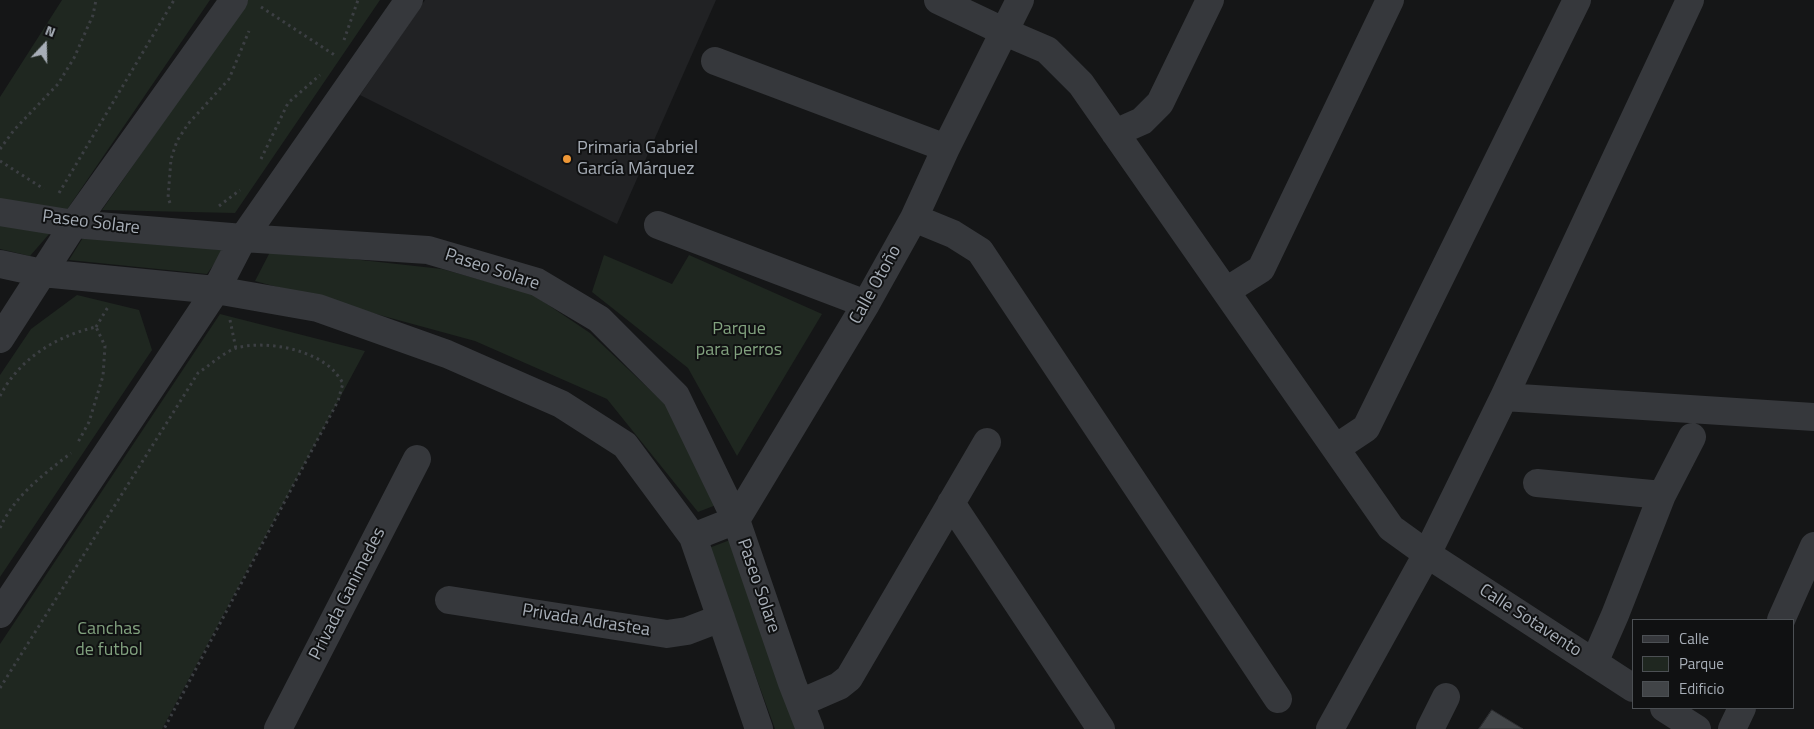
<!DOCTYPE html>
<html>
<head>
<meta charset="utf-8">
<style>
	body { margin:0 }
	#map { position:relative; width:1814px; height:729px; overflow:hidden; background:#151617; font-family:"Titillium Web",sans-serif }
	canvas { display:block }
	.legend { position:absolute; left:1632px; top:619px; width:162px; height:90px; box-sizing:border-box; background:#101112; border:1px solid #4c5054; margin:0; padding:6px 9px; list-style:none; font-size:15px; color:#a7aeb7 }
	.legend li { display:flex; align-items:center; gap:10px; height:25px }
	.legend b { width:25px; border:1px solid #4c5054 }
	.north { position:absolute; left:20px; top:20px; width:50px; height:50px; -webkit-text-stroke:4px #101112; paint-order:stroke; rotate:21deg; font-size:14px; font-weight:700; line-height:20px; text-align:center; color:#a7aeb7 }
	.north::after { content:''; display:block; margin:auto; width:18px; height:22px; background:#a7aeb7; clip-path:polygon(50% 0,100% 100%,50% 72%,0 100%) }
</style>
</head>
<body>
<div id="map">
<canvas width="1814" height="729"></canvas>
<ul class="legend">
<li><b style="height:6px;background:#36383c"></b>Calle</li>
<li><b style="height:14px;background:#1f2720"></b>Parque</li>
<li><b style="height:14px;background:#414447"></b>Edificio</li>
</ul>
<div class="north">N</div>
</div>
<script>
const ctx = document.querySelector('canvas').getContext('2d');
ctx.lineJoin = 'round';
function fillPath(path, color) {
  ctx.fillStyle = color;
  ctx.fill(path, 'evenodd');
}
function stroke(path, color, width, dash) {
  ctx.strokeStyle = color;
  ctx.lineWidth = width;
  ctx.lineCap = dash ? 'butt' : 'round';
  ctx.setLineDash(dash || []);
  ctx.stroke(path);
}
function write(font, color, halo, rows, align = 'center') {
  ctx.font = font + ' "Titillium Web",sans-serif';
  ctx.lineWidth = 4;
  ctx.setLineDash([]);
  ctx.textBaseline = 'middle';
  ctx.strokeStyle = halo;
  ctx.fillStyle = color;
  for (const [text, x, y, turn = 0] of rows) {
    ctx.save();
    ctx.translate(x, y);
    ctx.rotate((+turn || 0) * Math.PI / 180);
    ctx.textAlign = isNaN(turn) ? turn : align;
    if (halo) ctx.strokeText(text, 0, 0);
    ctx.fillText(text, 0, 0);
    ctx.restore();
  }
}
fillPath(new Path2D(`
	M425,0H716L617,224L360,95Z`), '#212224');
fillPath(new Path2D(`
	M62,0H210L66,211L0,200V97Z
	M248,0H380L235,213L102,210Z
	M0,225L50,233L30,256L0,249Z
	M84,236L224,250L207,274L69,260Z
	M270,252L352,259L442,269L532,294L590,333L666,405L716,505L698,512L607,399L475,341L255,281Z
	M604,255L672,284L689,255L822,314L737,456L688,368L592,292Z
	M77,295L139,310L152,350L0,577V375L31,329Z
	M220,314L365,351L162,729H0V644Z
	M730,540L800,729H775L709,548Z`), '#1f2720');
const building = new Path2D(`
	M1492,710L1523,729H1479Z`);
fillPath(building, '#414447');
stroke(building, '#2f3033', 1);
stroke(new Path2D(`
	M261,7L336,56
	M344,40L358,0
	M0,149L14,130L58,84L74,58L93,15L96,0
	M261,159L288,103L320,75
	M0,161L44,189
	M59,193L174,0
	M170,203L168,198L171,159L177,141L188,124L229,79L249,31
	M219,206L240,190
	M230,320L236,349
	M96,327L108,307
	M0,396C19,359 56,336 96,327L105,346L103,376L89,422L77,444
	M0,528C15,495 43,475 71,453
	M0,688L198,373C210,365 223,353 236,348C265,340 313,349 334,371C337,374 340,379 343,383L338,401L164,729`), '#3c3f43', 3, [2.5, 4]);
stroke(new Path2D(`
	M938,0L1005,32L1047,50L1081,84L1391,528L1427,554L1633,688
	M715,61L946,148
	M1115,133L1142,121L1160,103L1210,0
	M0,212L74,224L243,238L428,250L537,282L599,319L676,396L736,520L792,683L810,729
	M914,218L953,234L980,251L1278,699
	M658,225L866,304
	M0,264L42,273L216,290L318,308L447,354L561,404L625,445L693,537L759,729
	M1226,291L1261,269L1390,0
	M0,339L74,224L234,0
	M1504,397L1814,417
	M1336,448L1366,428L1577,0
	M1537,483L1662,495
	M951,503L1101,729
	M693,537L736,520L866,304L914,218L946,148L1020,0
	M449,600L667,634L687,631L721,618
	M0,614L216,290L243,238L409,0
	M1781,620L1814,546
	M1594,663L1615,615L1662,495L1692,437
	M800,703L839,686L849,678L987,442
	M1664,708L1697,729
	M278,729L417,459
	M1330,729L1427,554L1504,397L1690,0
	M1430,729L1446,697
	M1732,729L1742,708`), '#36383c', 28);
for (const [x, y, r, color] of [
	[567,159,5,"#ee9736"]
]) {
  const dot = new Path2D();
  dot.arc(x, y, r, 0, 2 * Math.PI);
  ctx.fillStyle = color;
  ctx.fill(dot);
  stroke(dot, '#101112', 2);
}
write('18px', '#a7aeb7', '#101112', [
	["Primaria Gabriel",577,149],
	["García Márquez",577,170]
], 'left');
write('18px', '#a7aeb7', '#101112', [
	["Paseo Solare",91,223,7],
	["Paseo Solare",492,270,18],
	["Calle Otoño",876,285,-61],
	["Paseo Solare",758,586,71],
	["Privada Ganimedes",348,594,-63],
	["Privada Adrastea",586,621,9],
	["Calle Sotavento",1530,621,33]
]);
write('18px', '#82a27f', '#101112', [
	["Parque",739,330],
	["para perros",739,351],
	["Canchas",109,630],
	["de futbol",109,651]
]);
</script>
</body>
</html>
